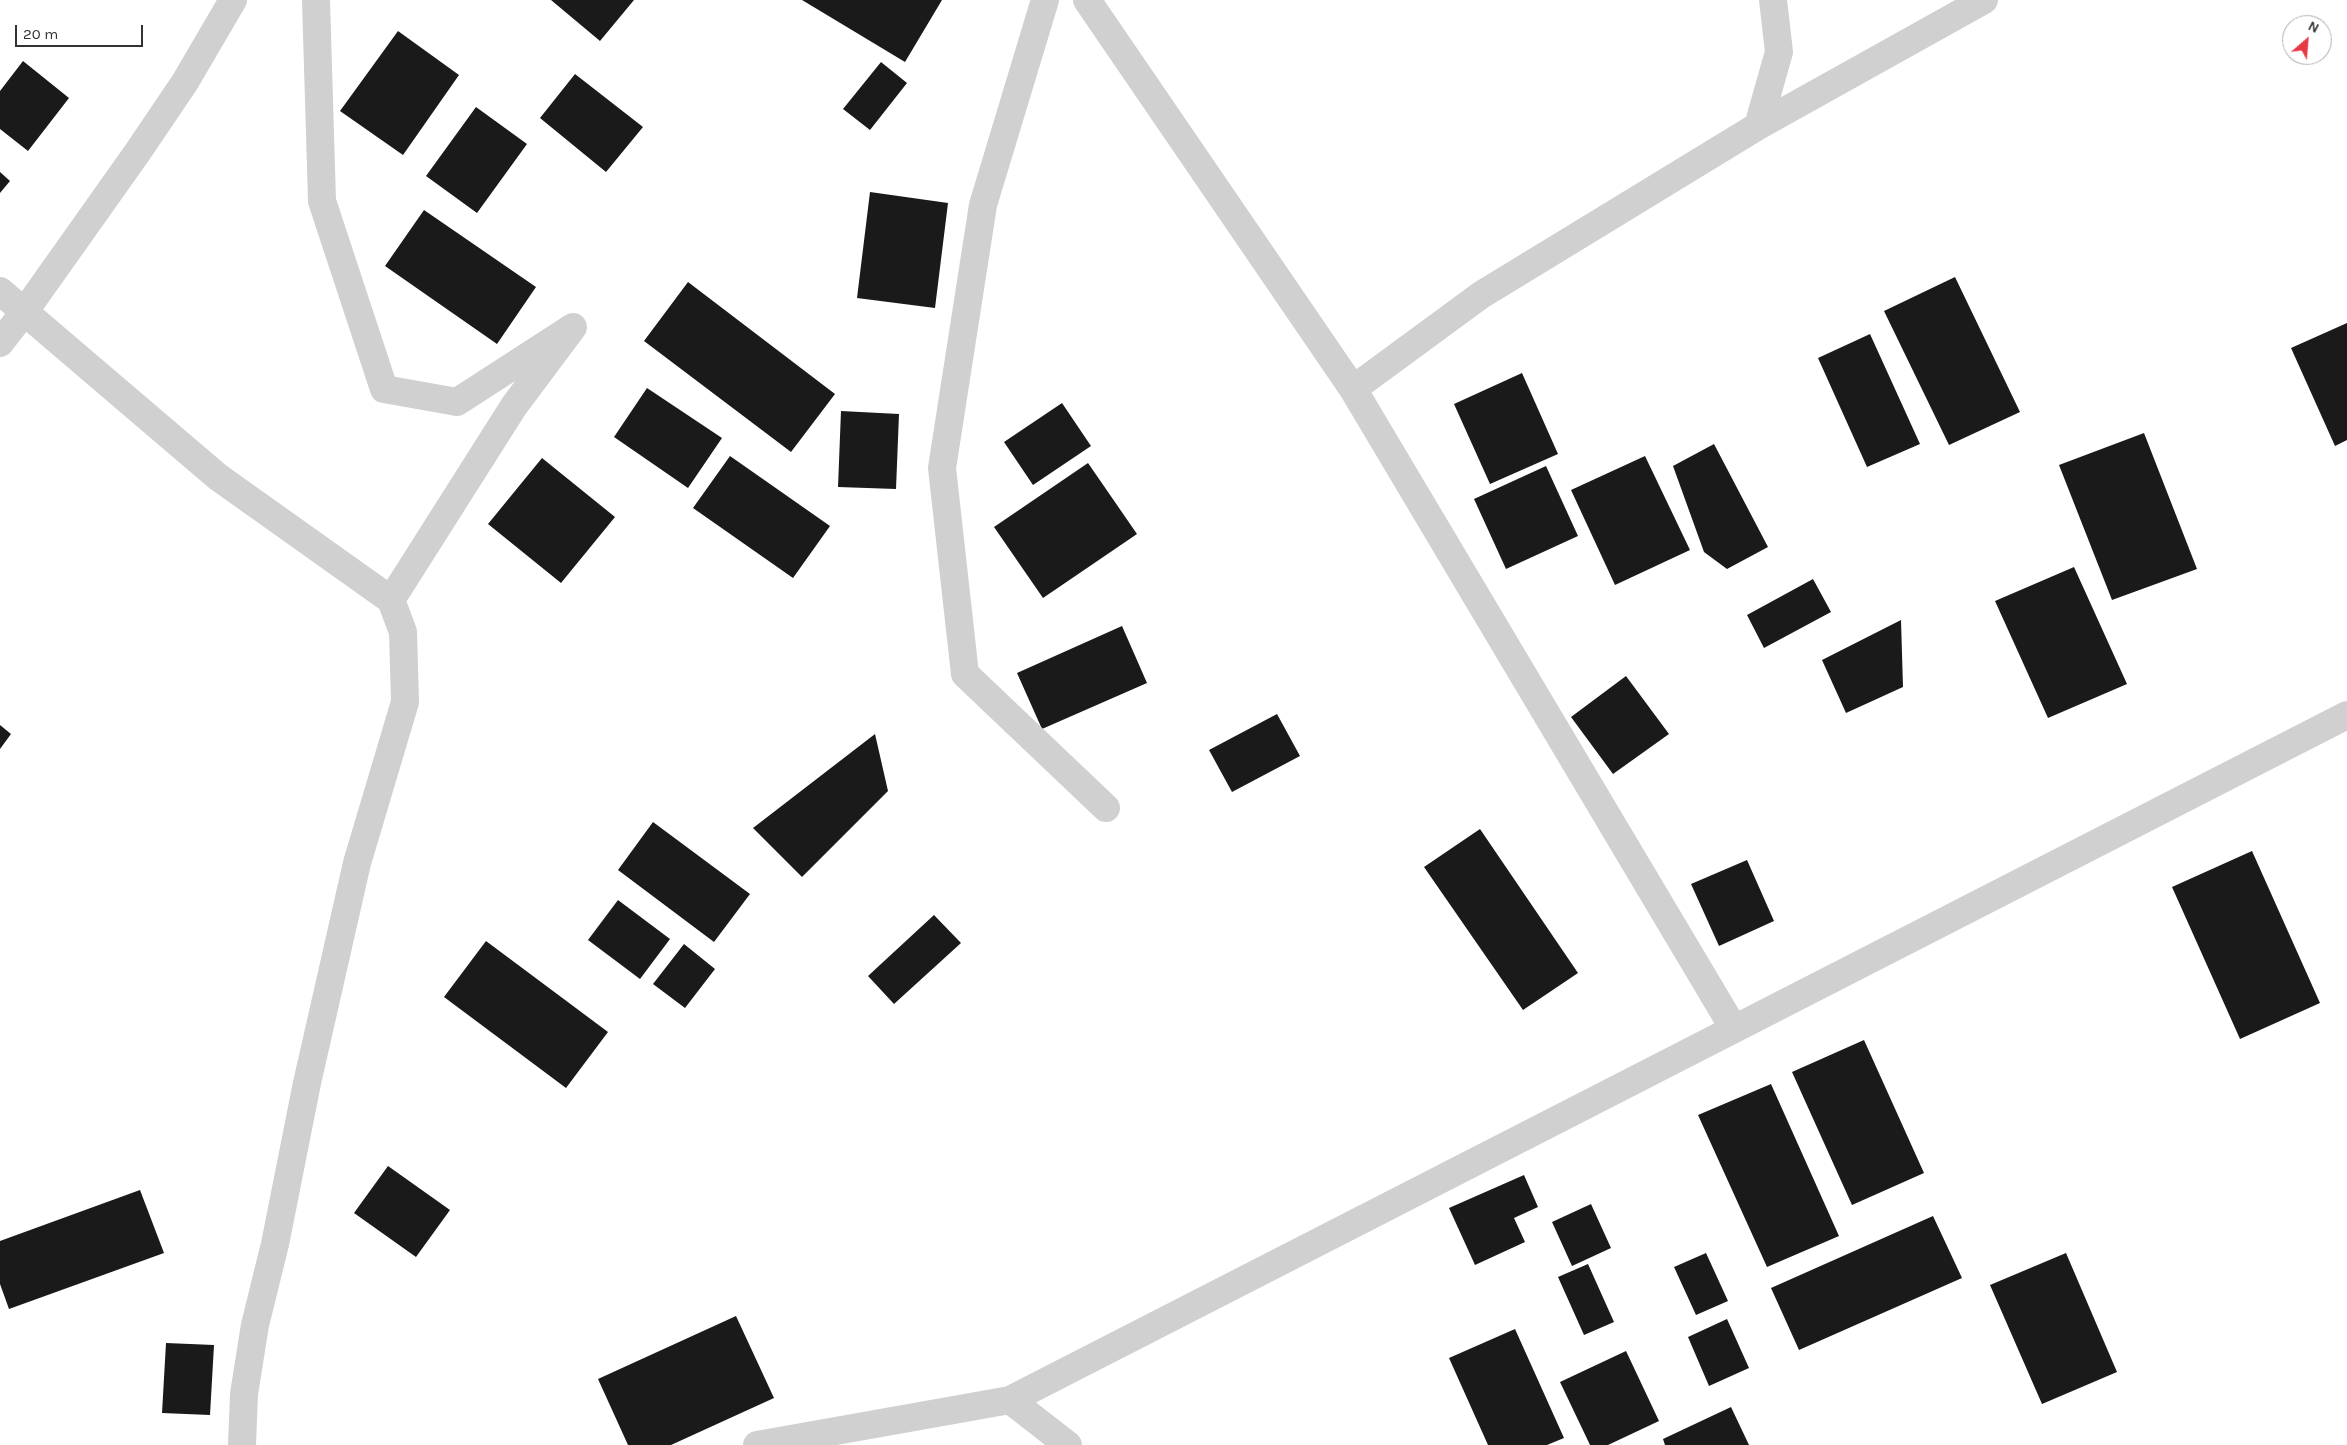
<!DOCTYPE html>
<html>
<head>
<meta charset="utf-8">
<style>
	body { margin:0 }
	#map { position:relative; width:2347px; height:1445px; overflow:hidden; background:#fff; font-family:Karla,sans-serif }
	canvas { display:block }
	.north { position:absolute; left:2282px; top:15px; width:50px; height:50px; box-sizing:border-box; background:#fff; border:1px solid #adadad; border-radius:50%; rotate:27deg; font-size:14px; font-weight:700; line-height:20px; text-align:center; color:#333 }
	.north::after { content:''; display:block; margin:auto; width:18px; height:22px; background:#e63946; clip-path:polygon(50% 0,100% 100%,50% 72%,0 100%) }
	.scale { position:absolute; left:15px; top:25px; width:128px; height:22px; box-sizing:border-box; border:2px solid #333; border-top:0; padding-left:6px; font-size:15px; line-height:18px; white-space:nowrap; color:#333; -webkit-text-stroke:4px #fff; paint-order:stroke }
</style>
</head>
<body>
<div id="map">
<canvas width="2347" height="1445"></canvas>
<div class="north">N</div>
<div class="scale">20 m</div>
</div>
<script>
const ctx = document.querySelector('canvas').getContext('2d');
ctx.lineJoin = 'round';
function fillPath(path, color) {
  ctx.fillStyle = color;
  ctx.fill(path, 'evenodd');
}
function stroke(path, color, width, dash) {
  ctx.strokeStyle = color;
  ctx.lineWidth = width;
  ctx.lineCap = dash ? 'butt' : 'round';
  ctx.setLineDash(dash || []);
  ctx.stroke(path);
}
fillPath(new Path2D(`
	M551,0H634L600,41Z
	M802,0H942L905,62Z
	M398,31L459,75L403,155L340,111Z
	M23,61L69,98L28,151L0,129V91Z
	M881,62L907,83L870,130L843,109Z
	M575,74L643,127L606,172L540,118Z
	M476,107L527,144L477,213L426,176Z
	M0,172L10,181L0,193Z
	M870,192L948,203L935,308L857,298Z
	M424,210L536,287L497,344L385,266Z
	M1955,277L2020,412L1949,445L1884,311Z
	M688,282L835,394L791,452L644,341Z
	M2347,323V440L2335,446L2291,348Z
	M1870,334L1920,444L1867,467L1818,358Z
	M1522,373L1558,454L1490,484L1454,404Z
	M647,388L722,438L688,488L614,437Z
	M1062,403L1091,446L1033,485L1004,442Z
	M841,411L899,414L896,489L838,487Z
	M2144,433L2197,569L2112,600L2059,465Z
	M1714,444L1768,547L1727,569L1704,552L1673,466Z
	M730,456L830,526L793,578L693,508Z
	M1645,456L1690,550L1615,585L1571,490Z
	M542,458L615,517L561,583L488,524Z
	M1088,463L1137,534L1043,598L994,527Z
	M1546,466L1578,536L1506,569L1474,499Z
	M2074,567L2127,684L2048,718L1995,601Z
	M1813,579L1831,612L1764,648L1747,615Z
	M1901,620L1903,687L1846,713L1822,660Z
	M1122,626L1147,683L1042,729L1017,673Z
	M1626,676L1669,734L1613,774L1571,717Z
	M1277,714L1300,756L1232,792L1209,750Z
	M0,725L11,734L0,749Z
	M875,734L888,791L802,877L753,828Z
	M653,822L750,894L714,942L618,870Z
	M1480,829L1578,973L1523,1010L1424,867Z
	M2252,851L2320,1003L2240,1039L2172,887Z
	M1747,860L1774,921L1719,946L1691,884Z
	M618,900L670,939L640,979L588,940Z
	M934,915L961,943L894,1004L868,976Z
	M486,941L608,1032L566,1088L444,997Z
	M684,944L715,969L685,1008L653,984Z
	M1864,1040L1924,1173L1852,1205L1792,1072Z
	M1771,1084L1839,1236L1767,1267L1698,1115Z
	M388,1166L450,1210L416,1257L354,1213Z
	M1524,1175L1538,1207L1514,1218L1525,1242L1475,1265L1449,1208Z
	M140,1190L164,1253L9,1309L0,1284V1241Z
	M1591,1204L1611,1248L1572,1266L1552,1222Z
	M1933,1216L1962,1278L1799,1350L1771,1288Z
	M1706,1253L1728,1301L1696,1315L1674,1267Z
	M2066,1253L2117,1372L2042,1404L1990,1285Z
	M1588,1264L1614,1322L1584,1335L1558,1277Z
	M736,1316L774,1398L671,1445H628L598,1379Z
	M1727,1319L1749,1368L1709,1386L1688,1337Z
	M1515,1329L1564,1438L1547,1445H1488L1449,1358Z
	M166,1343L214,1345L210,1415L162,1413Z
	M1626,1351L1659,1421L1608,1445H1590L1560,1382Z
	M1731,1407L1749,1445H1665L1663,1439Z`), '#1a1a1a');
stroke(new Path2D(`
	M316,0L322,201L384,389L457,402L573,327L514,406L391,600
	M1045,0L983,205L942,468L965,674L1106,808
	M1087,0L1353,389L1734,1029
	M1758,126L1779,52L1773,0
	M0,291L218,477L391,600L403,632L405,702L357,863L307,1083L275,1244L255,1325L244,1394L242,1445
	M0,343L25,311L137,153L185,82L233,0
	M1353,389L1481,295L1758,126L1984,0
	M1010,1400L1068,1445
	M757,1445L1010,1400L2347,715`), '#d0d0d0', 28);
</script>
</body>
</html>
